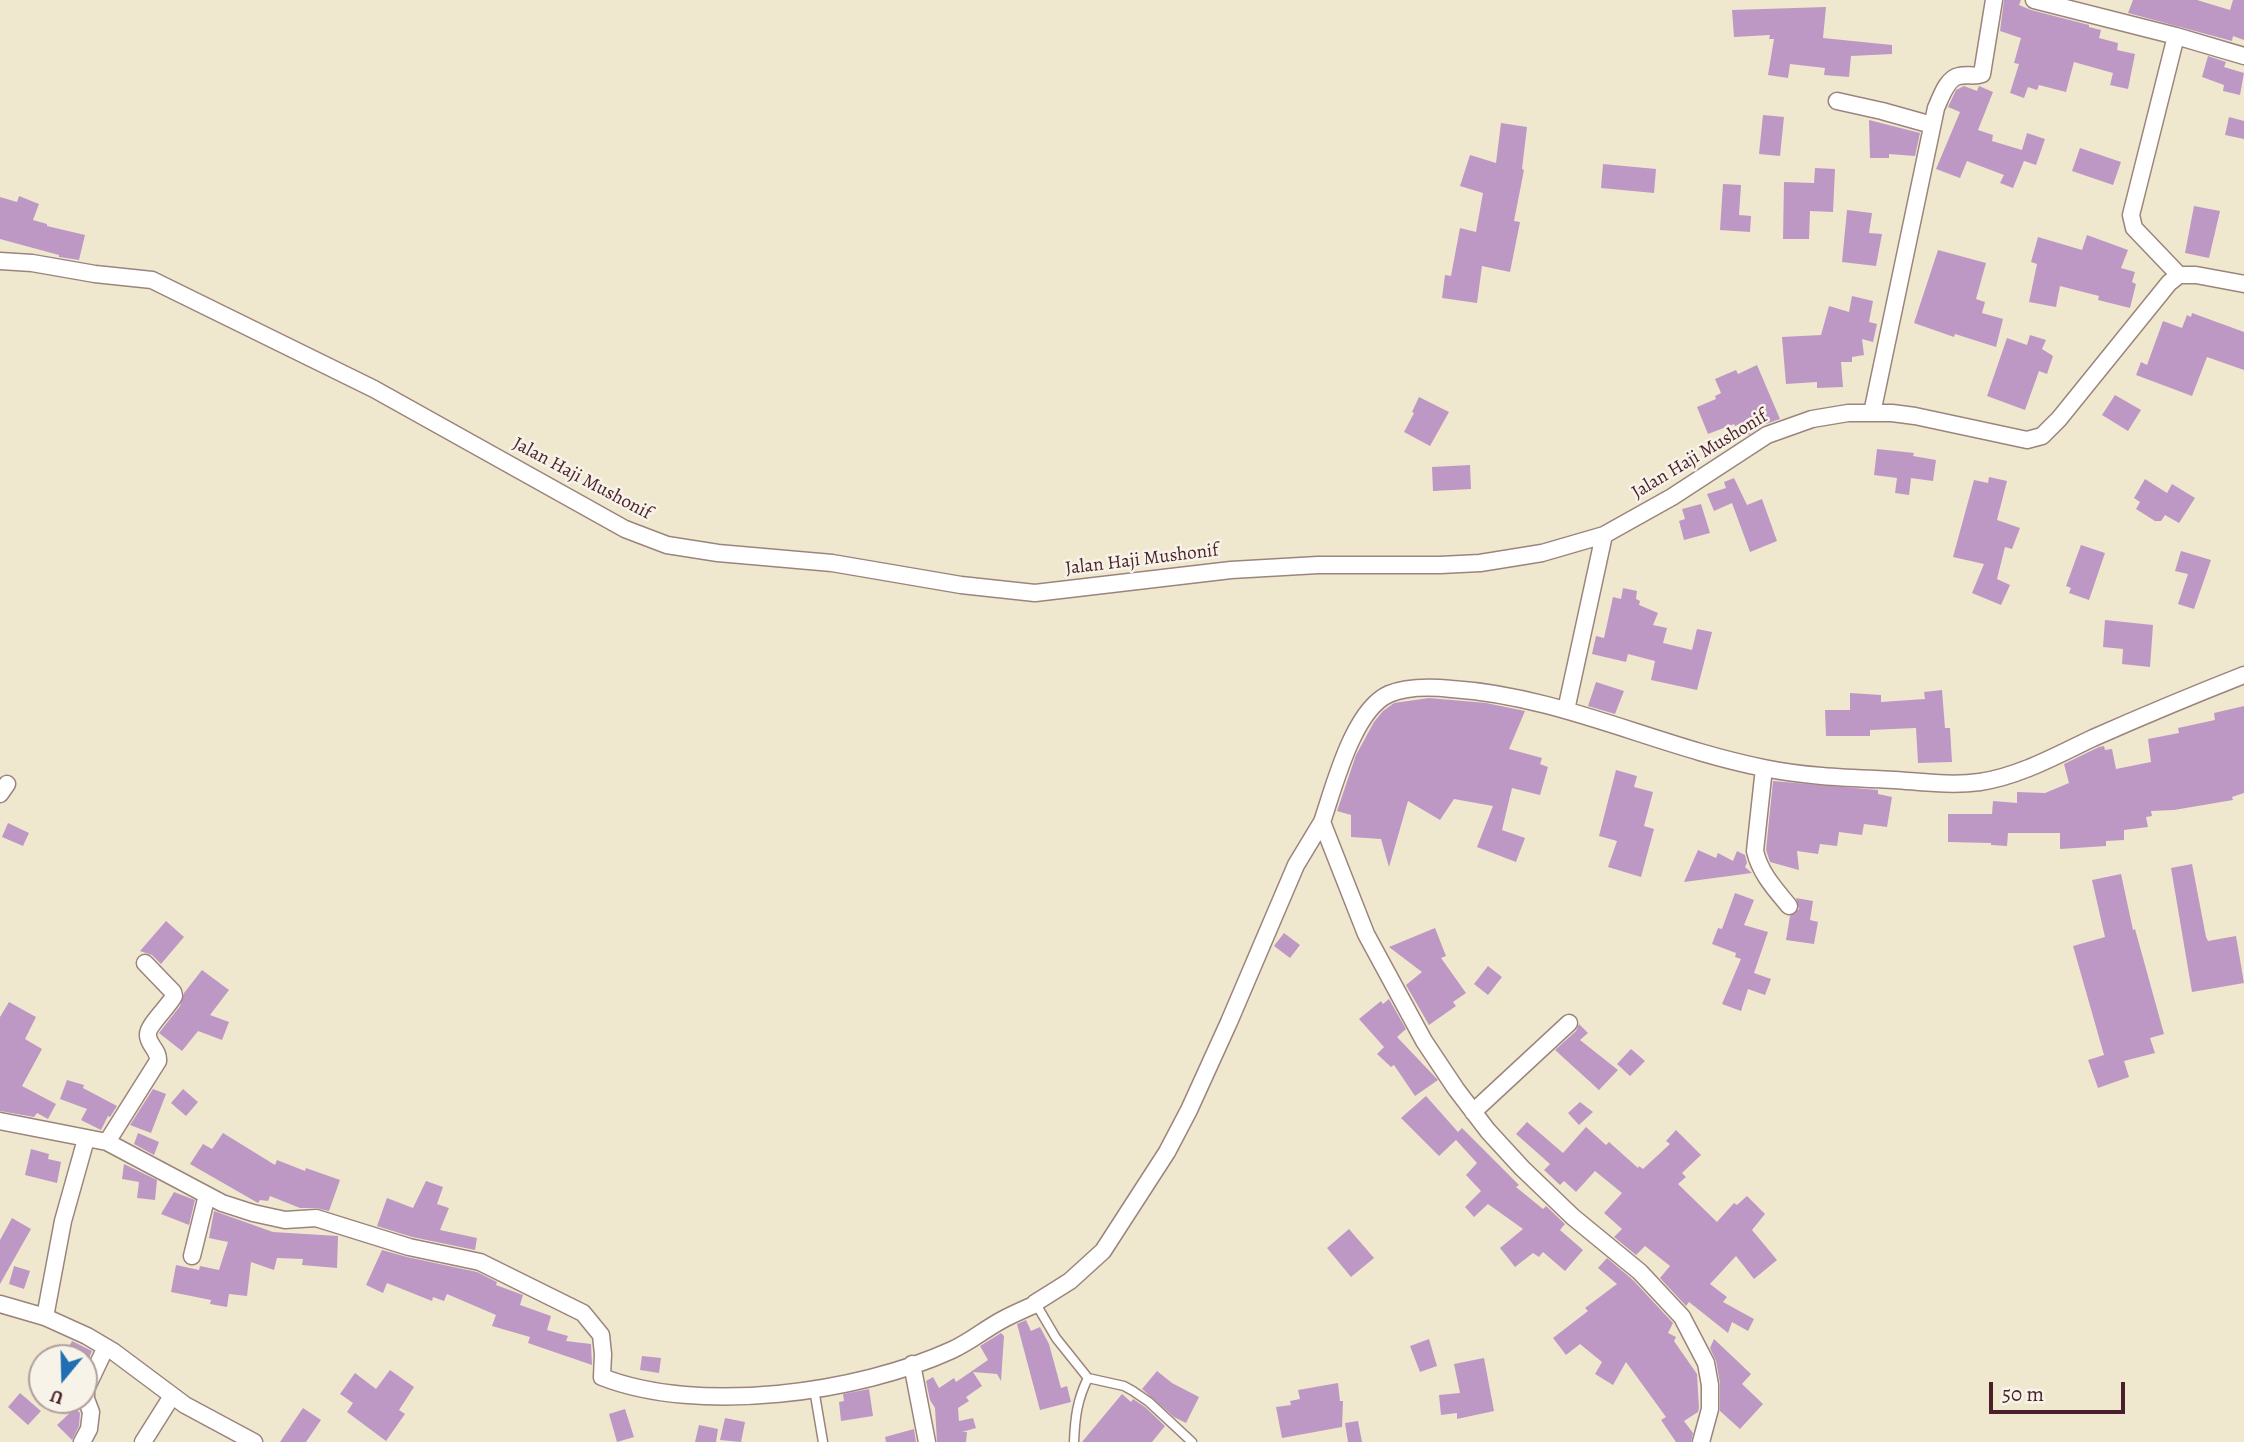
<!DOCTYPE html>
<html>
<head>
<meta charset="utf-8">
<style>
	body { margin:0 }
	#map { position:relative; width:2244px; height:1442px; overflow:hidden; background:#efe8cf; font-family:Alegreya,serif }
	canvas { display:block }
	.north { position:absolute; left:28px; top:1344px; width:70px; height:70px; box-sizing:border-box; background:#f7f3e8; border:2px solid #b29e9c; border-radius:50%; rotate:199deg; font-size:19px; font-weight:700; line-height:28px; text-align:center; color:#4a1f2b }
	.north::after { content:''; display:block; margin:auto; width:24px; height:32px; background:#1f6fb2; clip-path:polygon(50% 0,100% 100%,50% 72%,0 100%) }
	.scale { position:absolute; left:1989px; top:1382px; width:136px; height:32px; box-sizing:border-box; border:4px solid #4a1f2b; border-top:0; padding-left:9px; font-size:21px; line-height:24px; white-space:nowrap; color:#4a1f2b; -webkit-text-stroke:5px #f7f3e8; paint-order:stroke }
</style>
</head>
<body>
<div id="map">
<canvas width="2244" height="1442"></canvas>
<div class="north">U</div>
<div class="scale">50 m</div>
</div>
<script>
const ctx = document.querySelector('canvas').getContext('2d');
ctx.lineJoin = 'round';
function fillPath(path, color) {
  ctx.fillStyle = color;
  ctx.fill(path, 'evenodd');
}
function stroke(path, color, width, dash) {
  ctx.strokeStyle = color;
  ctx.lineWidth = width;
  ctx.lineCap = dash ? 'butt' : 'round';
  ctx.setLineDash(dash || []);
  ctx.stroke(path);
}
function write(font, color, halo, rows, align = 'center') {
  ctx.font = font + ' Alegreya,serif';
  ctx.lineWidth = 5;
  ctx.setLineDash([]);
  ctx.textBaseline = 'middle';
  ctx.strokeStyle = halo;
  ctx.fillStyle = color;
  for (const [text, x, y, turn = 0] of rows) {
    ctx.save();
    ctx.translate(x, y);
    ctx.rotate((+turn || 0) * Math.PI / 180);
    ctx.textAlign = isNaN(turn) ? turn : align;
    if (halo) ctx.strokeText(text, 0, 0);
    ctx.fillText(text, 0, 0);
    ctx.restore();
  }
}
fillPath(new Path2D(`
	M2004,0H2021L2019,5L2031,10L2089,25V27L2101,30L2099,38L2118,43L2117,50L2135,54L2128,89L2110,85L2113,73L2074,62L2066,92L2039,85L2037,90L2028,87L2024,98L2010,93L2019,64L2014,63L2021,38L2000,31Z
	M2133,0H2197L2230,10L2233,0H2244V40L2233,36L2232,41L2128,13Z
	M1826,7L1823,38L1892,45V54L1851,56L1849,77L1824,75L1825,68L1790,64L1788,78L1768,75L1774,39H1769L1770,35L1734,37L1732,10Z
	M2208,56L2226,62L2224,67L2244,73L2240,95L2223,91L2224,85L2202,77Z
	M1964,86L1977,91L1979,86L1993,92L1978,130L1993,135L1992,141L2022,150L2027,133L2045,139L2036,165L2024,161L2013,188L2000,183L2004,175L1967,161L1960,178L1936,169L1960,112L1948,107L1956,90Z
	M1763,115L1784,117L1780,156L1759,154Z
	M2229,117L2244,121V139L2225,135Z
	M1869,120L1920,133L1915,156L1889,154V158H1870Z
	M1501,123L1527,127L1522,169L1524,170L1514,221L1520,222L1510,272L1482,266L1477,303L1442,298L1445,275L1451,276L1460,228L1476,232L1483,193L1460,186L1470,155L1496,163Z
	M2080,148L2121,162L2113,185L2072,171Z
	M1603,164L1656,169L1654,193L1601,188Z
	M1815,168L1835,169L1833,212L1810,211L1809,239H1783L1784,182L1814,183Z
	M1723,184L1741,185L1739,215L1751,216L1750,232L1720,230Z
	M19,196L39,204L33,220L47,224V226L85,235L79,260L59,257V255L0,239V197L17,202Z
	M2194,206L2220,211L2209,258L2185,253Z
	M1847,210L1872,213L1869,233L1882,234L1876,266L1842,262Z
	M2087,235L2128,250L2121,268L2135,272L2132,282L2136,284L2130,308L2098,300L2099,296L2060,286L2056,307L2029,302L2037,264L2031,262L2038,237L2082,250Z
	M1938,250L1986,263L1976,299L1985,302L1982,313L2003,319L1996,347L1955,334L1954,337L1914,323Z
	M1852,296L1873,301L1869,322L1877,324L1873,342L1862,339L1864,355L1852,357V362H1841L1843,387L1817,388V382L1786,384L1782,337L1821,335L1829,306L1849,312Z
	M2192,313L2244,332V370L2207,357L2192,396L2136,375L2141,362L2147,365L2163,321L2182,328L2187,315L2191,317Z
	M2030,335L2046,340L2042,349L2053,356L2047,374L2039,371L2025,410L1987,396L2007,338L2027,345Z
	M1757,365L1780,419L1763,425L1748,435L1742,423L1735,426L1734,424L1708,434L1697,407L1716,399L1715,396L1721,393L1715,379L1736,370L1738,374Z
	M2115,395L2141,410L2128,431L2102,415Z
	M1419,397L1449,412L1430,446L1404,432L1414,413L1412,412Z
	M1877,449L1914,453L1913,456L1936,460L1933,481L1911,478L1909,495L1895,493L1897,478L1874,475Z
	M1470,465L1471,489L1433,491L1432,467Z
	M1989,477L2007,481L1997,520L2020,528L2012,549L2005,547L1997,579L2010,585L2001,605L1972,593L1984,564L1953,557L1974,480L1988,483Z
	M1734,478L1747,505L1762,499L1777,541L1750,552L1732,503L1714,511L1707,494L1726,488L1724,482Z
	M2145,479L2167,493L2172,484L2195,498L2179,523L2165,515L2161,521H2155L2136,509L2140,502L2134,498Z
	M1701,504L1710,533L1684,540L1679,521L1685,519L1682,509Z
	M2081,545L2105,553L2089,600L2069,593L2071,588L2066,586Z
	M2181,551L2211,560L2194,609L2178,604L2188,574L2175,571Z
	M1623,588L1637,591L1636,599L1640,601L1639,605L1658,613L1653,625L1667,628L1663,643L1692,650L1697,629L1712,632L1697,690L1651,680L1655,661L1628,654L1626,662L1592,654L1596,636L1604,638L1613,597L1621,599Z
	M2105,620L2153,625L2150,667L2122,664L2123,649L2103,647Z
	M1596,682L1624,691L1615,714L1588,706Z
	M1942,690L1945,728H1950L1952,762L1918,763L1916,728L1870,730V736H1826L1825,710H1850V693L1881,695V702L1925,699L1924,692Z
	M1429,698L1486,703L1525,711L1509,749L1542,758L1540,764L1548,767L1540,795L1512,788L1502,830L1525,838L1516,862L1477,847L1493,806L1454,799L1440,820L1408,801L1389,867L1381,839L1351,837V815L1337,811L1356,755L1374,722L1383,711L1394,703Z
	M2244,706V793L2232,797L2233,800L2174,810L2151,811L2152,816L2146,817L2148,827L2124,830V840L2106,841V846L2060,849V833H2008L2007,846L1991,845V843L1948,842V814H1992L1993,801L2017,803V792L2045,793L2069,783L2064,764L2099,747L2104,746L2105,750L2112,749L2116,769L2151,762L2148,739L2179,733L2178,728L2215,720L2214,713Z
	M1616,770L1637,776L1634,787L1653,792L1644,826L1654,829L1641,877L1608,867L1617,841L1599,836Z
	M1773,781L1878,790V794L1892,797L1887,827L1864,824L1862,835L1839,832L1837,846L1820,844L1818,854L1797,851L1799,870L1770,862L1766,850Z
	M8,823L29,833L23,846L2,837Z
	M1698,850L1716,858L1718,853L1733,861L1737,851L1745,855L1747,863L1745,867L1752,873L1684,882Z
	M2192,864L2206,937L2208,941L2236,936L2244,983L2192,992L2171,868Z
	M2121,874L2133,930L2135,929L2164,1034L2150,1038L2155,1053L2124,1061L2129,1077L2098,1088L2088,1060L2104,1055L2073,946L2105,937L2092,880Z
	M1735,893L1754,900L1744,925L1768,932L1754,973L1771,979L1765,995L1748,989L1741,1011L1722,1004L1741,959L1735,957L1736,953L1712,944L1718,928L1722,929Z
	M1796,898L1813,901L1810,920L1818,922L1814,944L1786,940L1790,916L1799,909Z
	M166,921L184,937L161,964L152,955L140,951Z
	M1435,928L1446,956L1441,958L1466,993L1453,1002L1456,1006L1429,1025L1406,985L1422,972L1389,947Z
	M1284,933L1300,945L1290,958L1274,946Z
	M1488,966L1502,977L1488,995L1474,984Z
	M202,970L229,990L210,1015L229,1022L222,1040L198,1031L182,1051L159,1033L180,1006L184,993Z
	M1389,999L1406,1029L1397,1037L1438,1080L1415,1096L1394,1065L1391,1067L1377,1054L1384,1047L1359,1019L1381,1001L1383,1004Z
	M9,1002L36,1017L25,1039L42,1049L22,1086L56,1104L48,1119L37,1113L34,1117L0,1111V1017Z
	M1579,1024L1588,1033L1580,1040L1618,1070L1599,1090L1555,1050L1576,1031Z
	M1631,1049L1645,1061L1630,1076L1617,1064Z
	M67,1080L84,1085L83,1088L117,1106L110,1117L108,1116L101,1130L81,1120L87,1109L60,1099Z
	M153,1089L166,1094L151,1133L130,1125Z
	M183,1089L198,1102L186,1116L171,1103Z
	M1426,1096L1458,1132L1462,1128L1519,1185L1516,1187L1543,1209L1546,1206L1565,1224L1560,1230L1583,1250L1565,1271L1543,1252L1539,1257L1533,1253L1515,1267L1500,1248L1523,1229L1488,1204L1474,1217L1465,1207L1481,1191L1466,1175L1477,1163L1456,1140L1439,1156L1401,1118Z
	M1580,1102L1593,1112L1579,1125L1568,1113Z
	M1527,1122L1563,1153L1586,1127L1606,1145L1609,1142L1638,1168L1639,1166L1643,1169L1670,1144L1666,1141L1676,1130L1701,1155L1682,1173L1686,1177L1678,1184L1717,1222L1734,1203L1737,1205L1747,1196L1765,1214L1752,1230L1777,1260L1754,1279L1736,1256L1710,1284L1727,1297L1723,1302L1754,1319L1748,1331L1732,1322L1728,1333L1689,1302L1686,1306L1660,1278L1670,1266L1645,1246L1636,1255L1614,1237L1622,1229L1604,1213L1622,1193L1595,1171L1576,1192L1564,1181L1560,1185L1544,1170L1550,1164L1516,1134Z
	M138,1133L159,1142L154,1155L134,1144Z
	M223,1133L275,1165L277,1160L305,1171L306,1168L340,1180L329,1211L316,1208H300L270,1196L268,1201L260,1200L258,1203L190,1164L203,1144L212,1149Z
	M31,1149L49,1154L48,1159L61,1162L57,1183L25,1175Z
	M124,1164L157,1180L155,1200L137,1198L139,1182L122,1179Z
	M426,1181L443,1187L437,1204L449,1208L440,1230L477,1238L475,1250L412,1237L377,1226L387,1198L413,1208Z
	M174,1192L195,1200L189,1225L161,1214Z
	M214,1211L273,1232L338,1236L337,1268L302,1265L303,1259L277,1258L274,1270L251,1262L247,1296L229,1294L227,1307L210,1304L211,1300L171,1292L176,1265L199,1270L200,1266L219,1270L228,1242L209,1238Z
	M12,1218L31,1229L0,1284V1240Z
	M1349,1229L1374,1258L1351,1277L1327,1248Z
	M382,1250L407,1257L477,1272L497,1282L496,1285L523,1295L520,1305L551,1316L547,1330L568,1336L566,1341L591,1344L592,1365L528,1343L530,1337L492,1326L496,1315L447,1294L444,1301L433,1297L432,1301L387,1283L383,1293L366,1285Z
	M1607,1258L1633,1280L1673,1323L1668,1333L1676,1337L1674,1341L1697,1374L1699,1408L1698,1412L1684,1421L1693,1433L1691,1442H1676L1661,1420L1666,1417L1626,1362L1613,1385L1595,1374L1602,1362L1580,1344L1566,1355L1553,1338L1588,1311L1585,1308L1617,1284L1598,1268Z
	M14,1266L30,1271L24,1289L9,1284Z
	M1026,1320L1031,1331L1040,1327L1049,1344L1061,1388L1067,1386L1071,1402L1040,1410L1017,1324Z
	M1001,1333L1004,1336L1001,1381L997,1374L973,1372L982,1386L966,1397L969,1401L958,1408L959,1421L973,1418L976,1428L962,1432H967L966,1442H937L935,1408L930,1400L926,1381L933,1377L939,1388L954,1378L956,1382L988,1360L980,1346Z
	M1429,1339L1437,1366L1420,1372L1410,1346Z
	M1714,1339L1751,1374L1742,1384L1763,1404L1740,1429L1720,1411V1383L1716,1361L1710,1348Z
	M72,1341L92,1351L89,1358H63Z
	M642,1356L661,1358L659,1373L640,1370Z
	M1484,1358L1494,1411L1457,1419V1413L1441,1415L1439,1395L1460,1393L1454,1364Z
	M390,1370L414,1387L399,1410L405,1414L386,1441L347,1412L353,1403L340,1394L355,1373L376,1389Z
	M1157,1371L1172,1383L1199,1397L1186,1423L1174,1417L1142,1389Z
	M1338,1383L1340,1401H1343L1342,1427L1282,1438L1276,1407L1291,1405L1290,1401L1300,1399L1298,1390Z
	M869,1389L873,1416L841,1421L839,1402L844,1401L843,1394Z
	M20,1393L41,1411L28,1425L8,1407Z
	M1122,1394L1131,1402L1133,1399L1145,1407L1165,1426L1152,1442H1082Z
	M75,1408L80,1413L79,1426L72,1440L57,1425Z
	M303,1408L321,1420L306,1442H280Z
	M625,1409L634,1437L617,1442L609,1414Z
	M725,1418L745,1422L741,1442L720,1440Z
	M1358,1421L1362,1442H1348L1345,1423Z
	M699,1425L718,1429L716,1442H695Z
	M914,1429L916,1442H886L885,1437Z`), '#bd98c5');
const service = new Path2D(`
	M1036,1304L1056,1338L1088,1378L1124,1386L1133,1391L1149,1402L1192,1442
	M814,1389L823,1442
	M1074,1442C1075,1418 1077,1400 1088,1378`);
const minor = new Path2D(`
	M2034,0L2176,36L2244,56
	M2176,36L2131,215L2134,228L2179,275
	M1837,101L1882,111L1932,125
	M0,261L32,263L95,274L152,280L374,389L625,529L667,545L718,553L832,563L961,585L1035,593L1231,570L1318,565H1440L1480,563L1542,553L1604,535L1672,497L1767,435L1812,419L1848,413H1892L1915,416L2027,440L2042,436L2059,419L2169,283L2179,275H2196L2244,284
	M1872,413L1936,108C1941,97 1947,78 1959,76C1968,74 1974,77 1982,74L1994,0
	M1566,710L1604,535
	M1764,768L1755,851C1760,873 1775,889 1789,906
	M0,794L7,784
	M1473,1112L1569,1023
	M0,1121L107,1142L222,1203L253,1213L285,1220L316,1218L409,1247L480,1262L583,1313L601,1335L603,1354L602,1377C699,1415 858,1393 952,1350C970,1342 985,1329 1002,1320C1013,1314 1025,1309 1036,1304L1035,1303L1070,1281L1103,1251L1167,1152L1189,1110L1229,1022L1296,865L1322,822
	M107,1142L158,1061C159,1050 148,1045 148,1035C147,1026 169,1006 174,996L173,992L145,963
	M192,1256L207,1195
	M0,1304L45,1317L87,1336L114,1352L185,1405L254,1442
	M45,1317L63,1221L86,1139
	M912,1364L927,1442
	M82,1442L89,1429L91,1412L86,1399V1389L106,1347
	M143,1442L172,1396
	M1701,1442L1710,1409V1385L1706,1363L1682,1317L1640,1272L1573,1217L1522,1168L1488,1131L1456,1089L1424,1041L1366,934L1322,822C1334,787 1353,710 1389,694C1408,686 1433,687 1452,689C1560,696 1658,747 1764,768C1807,777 1852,778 1895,780C1923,782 1952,786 1980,782C2020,776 2057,755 2093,738C2143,716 2193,695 2244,675`);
stroke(service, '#9c847d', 11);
stroke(minor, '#9c847d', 19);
stroke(service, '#fff', 8);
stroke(minor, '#fff', 16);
write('19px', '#4a1f2b', '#f7f3e8', [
	["Jalan Haji Mushonif",1700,455,-31],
	["Jalan Haji Mushonif",582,479,28],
	["Jalan Haji Mushonif",1142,560,-7]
]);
</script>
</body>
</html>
